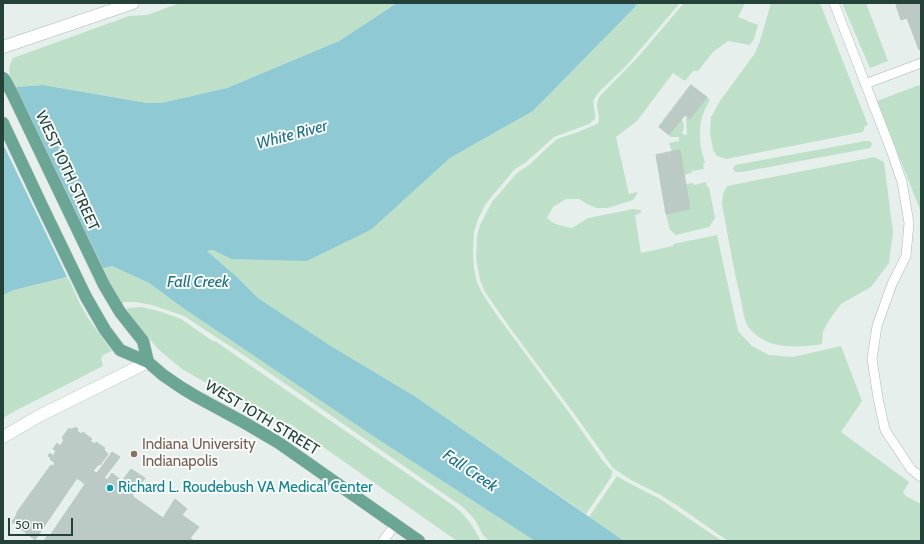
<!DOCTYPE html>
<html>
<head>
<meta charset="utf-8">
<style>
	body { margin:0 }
	#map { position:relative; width:924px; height:544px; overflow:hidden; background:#e6efeb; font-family:Cabin,sans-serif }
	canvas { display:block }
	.frame { position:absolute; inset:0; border:4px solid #24423a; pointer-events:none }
	.scale { position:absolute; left:8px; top:518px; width:65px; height:18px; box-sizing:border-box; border:2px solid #24423a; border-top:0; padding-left:5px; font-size:12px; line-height:14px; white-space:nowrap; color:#24423a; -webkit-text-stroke:3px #f7fbf9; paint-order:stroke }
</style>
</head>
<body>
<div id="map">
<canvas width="924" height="544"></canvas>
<div class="frame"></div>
<div class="scale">50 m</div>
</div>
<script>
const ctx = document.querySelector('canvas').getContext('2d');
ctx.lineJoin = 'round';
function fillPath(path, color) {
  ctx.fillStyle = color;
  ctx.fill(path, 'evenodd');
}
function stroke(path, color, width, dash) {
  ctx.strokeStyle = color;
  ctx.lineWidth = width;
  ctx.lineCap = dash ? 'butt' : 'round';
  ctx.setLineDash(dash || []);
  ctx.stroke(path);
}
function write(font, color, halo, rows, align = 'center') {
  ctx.font = font + ' Cabin,sans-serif';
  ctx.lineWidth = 4;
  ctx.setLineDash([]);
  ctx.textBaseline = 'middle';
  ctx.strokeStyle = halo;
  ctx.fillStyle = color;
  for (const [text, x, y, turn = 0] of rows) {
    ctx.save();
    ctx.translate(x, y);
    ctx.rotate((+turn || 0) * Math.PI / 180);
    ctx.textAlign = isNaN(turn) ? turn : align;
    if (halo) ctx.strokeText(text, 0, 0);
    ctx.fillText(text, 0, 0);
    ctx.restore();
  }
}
fillPath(new Path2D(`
	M180,3H397L339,41L227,88L161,103H147L43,85L16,87C10,75 6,71 13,58L129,16L147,15Z
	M638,3H680L627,65L598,93L593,101L595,115V119L589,124L554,137L525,163L515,169L493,195L485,205L478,219L474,232L473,252L474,269L477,283L484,296L496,314L570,414L603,461L613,472L611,475L612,476L586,514L416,397L331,346L258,298L237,277L207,251L213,250L231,259L372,229L450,158L533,111L634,8Z
	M684,3H745L738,17L758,25L754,39L750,45L728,41L713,52L698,71H693L685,81L673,73L637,121L616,137L629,194L637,192V194L633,200L608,208H597L587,204L579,199H566L553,207L547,218C554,225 562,226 572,228L588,218L633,209L641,210V213L635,215L641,253L673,246V244L717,235L738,331L752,346L769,355L793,357L841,346L862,401L841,432L909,482L903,492L906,496L921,504V541H728L678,506L659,494L631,480L613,468L578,419L510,328L485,292L480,280L476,258L477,236L480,225L492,202L517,173L529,165L557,139L578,132L597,124L599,121V118L597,105L598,100L599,97L638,57Z
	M771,3H820L868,125L865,126L863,132L726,159L717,156L713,150L710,132L711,117L720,101L755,53L760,41Z
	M842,3H866L888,61L870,68Z
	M919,85L921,89V212L877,101Z
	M707,97L710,100C703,111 699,124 700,137C700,146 703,155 705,163L703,164L704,169L692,171L691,173L684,175L672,152L669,143L679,141V137H671L669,135L682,119L684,127L682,134L687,135L686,119L687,117L690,119Z
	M865,141H868L871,142L872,144L870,148L742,172H735L733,169L735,165Z
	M874,157L884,162L893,232L889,263L871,287L841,304L830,319L823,331L822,344C797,348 768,350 750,329C744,322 743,310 741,300C733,268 728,236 722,204L723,194L727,186Z
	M706,182L707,187H709L715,218L709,227L676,235L670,230L666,214L690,209L685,184L693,183L694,185Z
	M112,266L149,283L183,308L376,438L535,541H489L483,535L475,520L463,507L248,358L184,316L152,305L135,302H125L121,303L114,292L103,268Z
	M68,277L79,302L88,318L112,351L103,355L101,358L103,366L17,410L3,418V295L14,290Z
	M142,307L162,312L181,319L214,342L215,341L454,506L463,514L471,524L481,541H457L289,423L285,426L274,417L271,420L182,369L158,349L137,324L128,312L127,308Z
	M617,476L623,480L660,499L722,541H624L589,517Z`), '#bfe0c8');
fillPath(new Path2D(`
	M397,3H638L634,8L533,111L450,158L372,229L307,261L231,259L213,250L207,251L237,277L258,298L331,346L416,397L624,541H535L376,438L183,308L149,283L112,266L14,290L3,295V98L17,89L16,87L43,85L147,103H161L227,88L339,41Z`), '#8ec9d4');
fillPath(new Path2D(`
	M15,85L52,162L104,270L68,279L3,144V95L14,88Z`), '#e6efeb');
const building = new Path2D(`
	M900,3H921V49L919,50L907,18L901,20L896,5Z
	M691,85L707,97L690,119L685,115L669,135L659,127Z
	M680,150L690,209L666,214L656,155Z
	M76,427L78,429L77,431L82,434L83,432L92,439L90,441L95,444L96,442L105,448L104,450L108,454L100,465L99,464L93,471L97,473L112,452L120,457L104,478L107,480L112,473L122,481L131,469L145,478L132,496L163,518L175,499L187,509L182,515L199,527L190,538L194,541H44L47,536L49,537L85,484L77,478L35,540L12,522L17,514V512L51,465L53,466L55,463L50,459L51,458L48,456L50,453L53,456L56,451L53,449L57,443L60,446L64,440L62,438L69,428L71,430L72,428L74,429Z`);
fillPath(building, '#bbcac4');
stroke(building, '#b8c9c2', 1);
const street = new Path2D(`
	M834,3L891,150L902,182L909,223L906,256L892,284L877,326L872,359L878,398L885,430L911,469L921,477
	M865,84L921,63
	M383,541L395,525`);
const secondary = new Path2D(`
	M3,47L133,3
	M3,437L39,416L148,362`);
const primary = new Path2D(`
	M3,78L5,80L12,93L104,285L120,312L143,341L148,362
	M3,123L43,208L86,297L105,330L120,350L148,362L163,375L182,388L197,397L245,423L279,443L419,541`);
stroke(street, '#a8b8b2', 10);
stroke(secondary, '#a4bbb3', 13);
stroke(primary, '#c2cac8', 13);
stroke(street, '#fff', 9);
stroke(secondary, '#fff', 12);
stroke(primary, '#6aa596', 12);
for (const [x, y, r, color] of [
	[134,454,4,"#8d6e63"],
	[110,488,4,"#0f9aa8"]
]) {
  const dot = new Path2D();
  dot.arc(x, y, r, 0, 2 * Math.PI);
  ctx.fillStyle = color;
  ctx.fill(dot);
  stroke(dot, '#f7fbf9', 1.5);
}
write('15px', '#24423a', '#f7fbf9', [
	["WEST 10TH STREET",67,171,65],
	["WEST 10TH STREET",262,418,31]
]);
write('15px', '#785e54', '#f7fbf9', [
	["Indiana University",142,445],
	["Indianapolis",142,462]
], 'left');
write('15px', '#0d838f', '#f7fbf9', [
	["Richard L. Roudebush VA Medical Center",118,488]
], 'left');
write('italic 16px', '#1c6f80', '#f7fbf9', [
	["White River",292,135,-15],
	["Fall Creek",198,282],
	["Fall Creek",470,471,34]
]);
</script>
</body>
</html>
